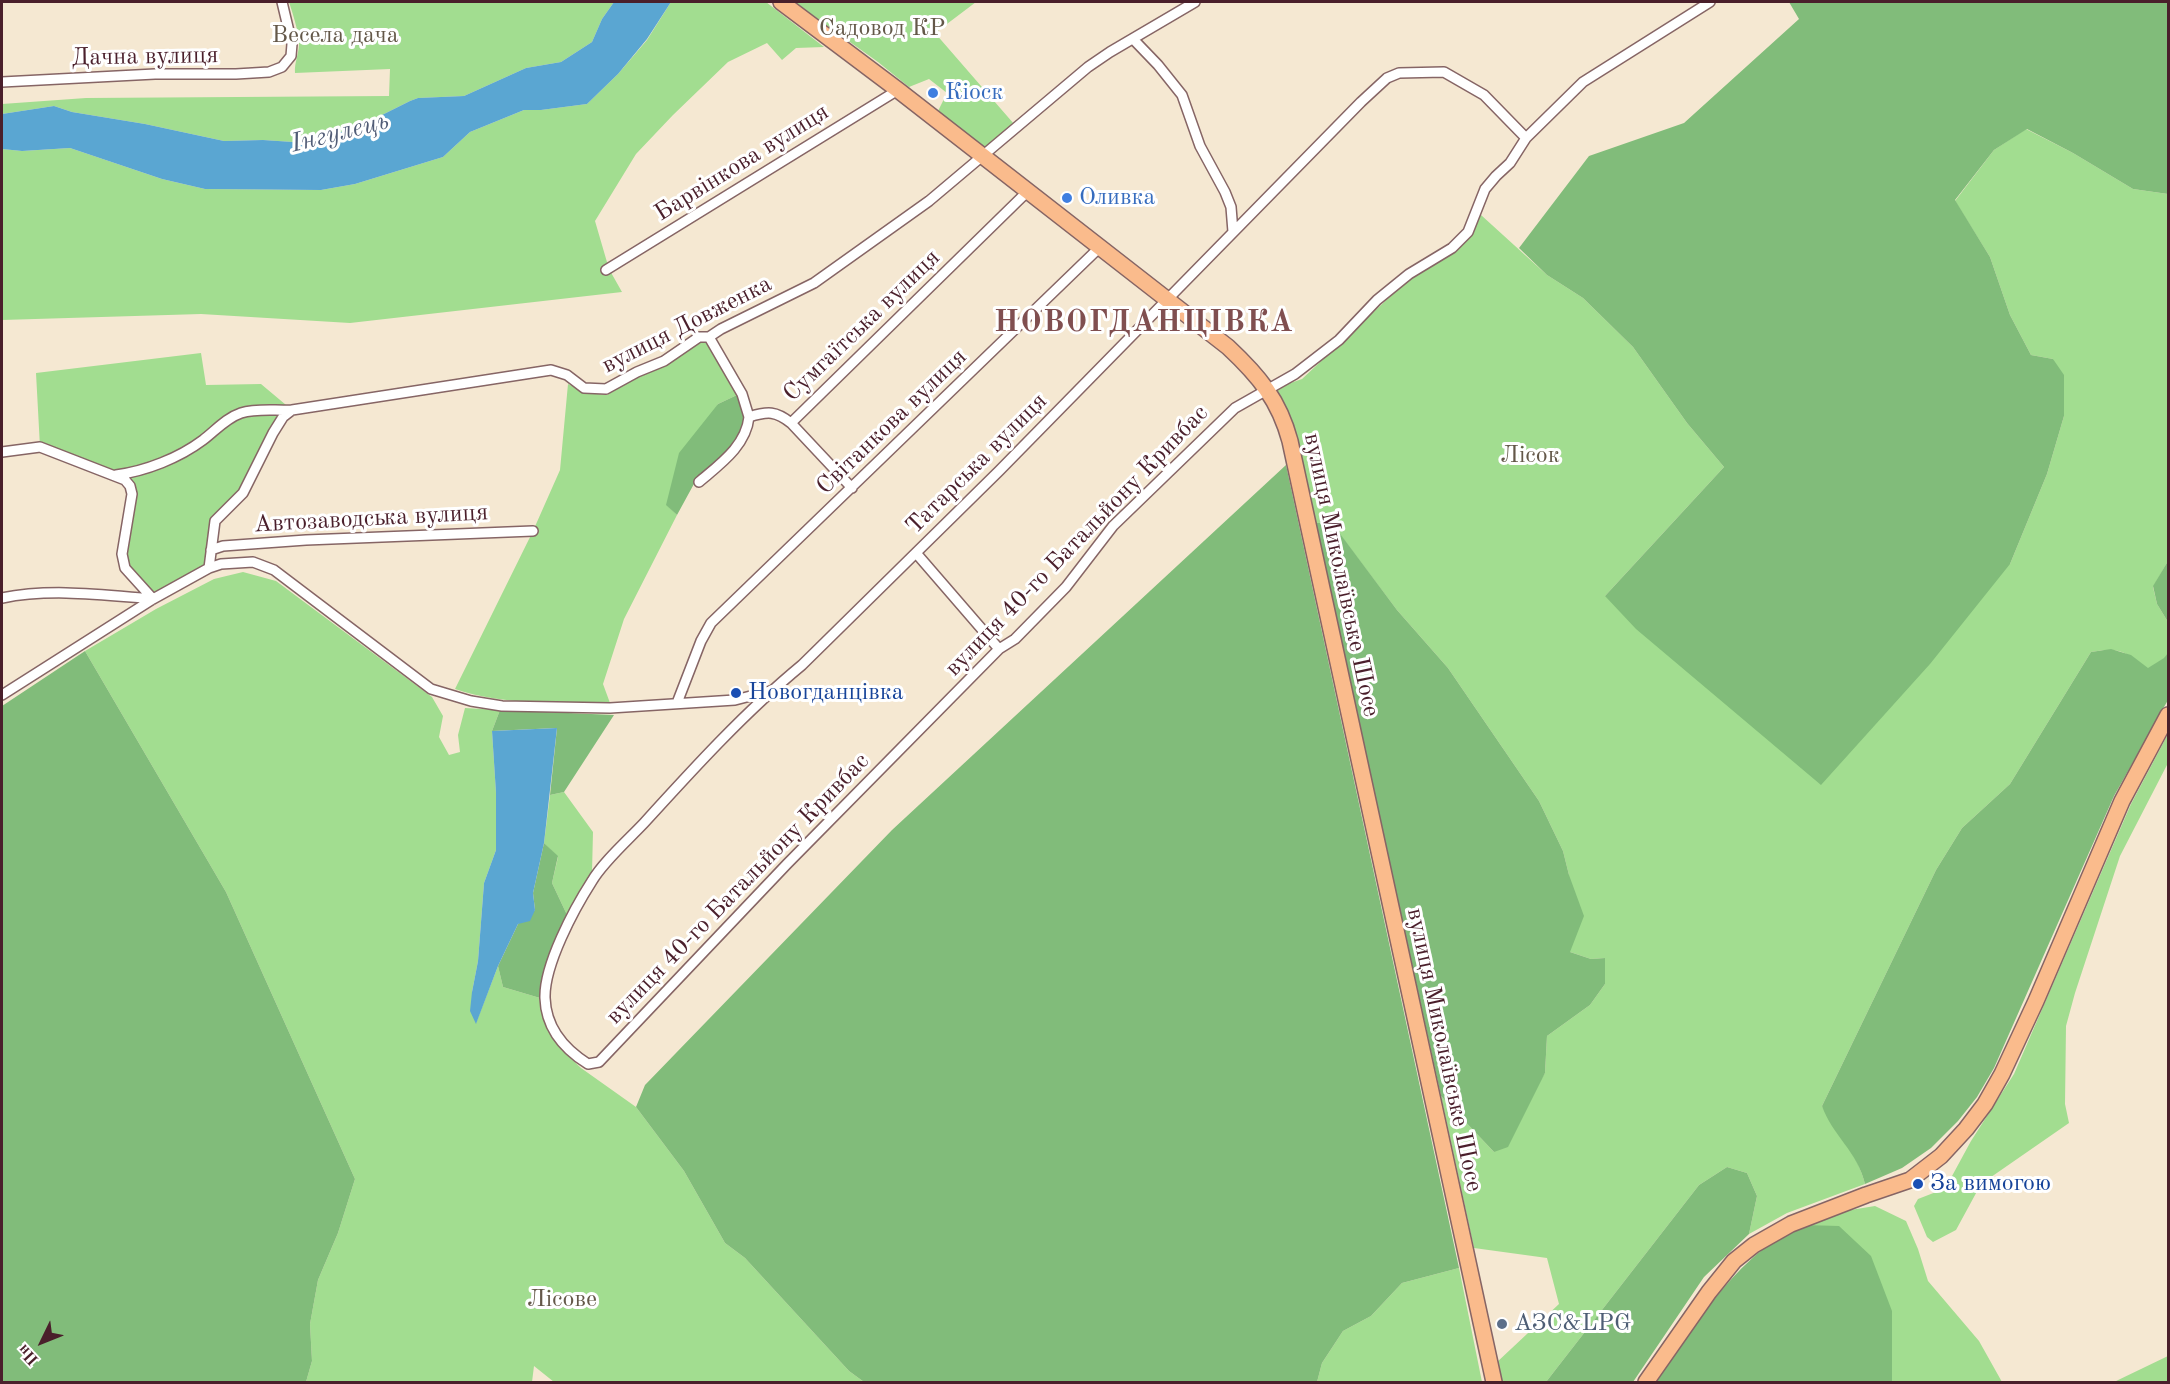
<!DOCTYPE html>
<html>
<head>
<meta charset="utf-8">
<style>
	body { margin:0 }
	#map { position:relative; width:2170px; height:1384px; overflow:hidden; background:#f5e8d2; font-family:"Old Standard TT",serif }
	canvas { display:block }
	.frame { position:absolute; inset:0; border:3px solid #4a1f2b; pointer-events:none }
	.north { position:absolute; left:12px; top:1312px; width:60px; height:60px; -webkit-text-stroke:4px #fff; paint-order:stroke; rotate:227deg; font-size:16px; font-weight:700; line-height:24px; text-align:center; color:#4a1f2b }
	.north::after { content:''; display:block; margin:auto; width:21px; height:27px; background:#4a1f2b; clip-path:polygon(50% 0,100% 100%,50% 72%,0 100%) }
</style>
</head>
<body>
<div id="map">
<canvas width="2170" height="1384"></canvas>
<div class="frame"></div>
<div class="north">Пн</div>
</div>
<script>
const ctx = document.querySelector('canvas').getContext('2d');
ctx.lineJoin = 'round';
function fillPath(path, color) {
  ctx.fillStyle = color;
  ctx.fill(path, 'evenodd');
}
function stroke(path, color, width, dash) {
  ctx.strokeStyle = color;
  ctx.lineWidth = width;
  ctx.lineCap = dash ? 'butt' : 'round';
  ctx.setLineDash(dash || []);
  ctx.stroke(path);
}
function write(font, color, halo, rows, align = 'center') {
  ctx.font = font + ' "Old Standard TT",serif';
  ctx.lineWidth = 6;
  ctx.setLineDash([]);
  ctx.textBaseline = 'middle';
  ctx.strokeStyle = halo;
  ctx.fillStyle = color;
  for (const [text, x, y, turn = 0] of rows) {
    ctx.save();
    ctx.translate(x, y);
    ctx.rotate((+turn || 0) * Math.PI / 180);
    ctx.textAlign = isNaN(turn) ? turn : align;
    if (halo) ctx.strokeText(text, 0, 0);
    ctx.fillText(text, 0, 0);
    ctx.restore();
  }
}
fillPath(new Path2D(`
	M289,2H614L602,19L592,42L561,62L526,68L464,96L418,98L410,101L372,120L323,139L293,142L263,140L224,141L145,124L72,112L54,106L2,114V104L86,98L389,96L390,69L295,73C294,62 300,52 299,40C297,27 293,14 289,2Z
	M671,2H766L824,47L796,48L782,60L767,43L728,62L673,115L636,154L595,221L609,269L622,292L350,323L201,314L2,320V149L22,151L70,148L162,179L205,189L321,190L355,184L443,157L470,132L524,110H541L587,104L618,74L647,40Z
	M794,2H976L935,33L1014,124L985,149L938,111L947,93L929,79L909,87L878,62Z
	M2026,129L2073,153L2133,189L2168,194V561L2153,587L2157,604L2168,622V653L2165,658L2148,669C2126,651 2118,647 2091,652L2010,784L1962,828L1936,870L1822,1106C1837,1130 1858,1155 1865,1184L1787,1213L1749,1234L1757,1196L1747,1173L1727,1167L1699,1185L1546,1382H1501L1496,1363L1559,1304L1547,1258L1474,1248L1441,1096L1494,1152L1545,1073L1547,1036L1590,1005L1605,984V958L1591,959L1570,952L1569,875L1563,851L1539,801L1448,668L1397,610L1332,524L1315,523C1304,474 1299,433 1276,388L1302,379L1411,277L1455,250L1469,236L1481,215L1547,275L1583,298L1633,347L1687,423L1724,467L1605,596L2010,564L2047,474L2064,416L2053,359L2031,355L2010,315L1990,257L1955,201L1994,150Z
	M699,342H709L737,395L718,404L667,505L677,515L624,619L603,684L610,703C558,702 505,706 455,689L533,531L560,470L568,384L587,393L607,395L643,373L687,352L693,344Z
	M201,353L206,385L261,384L292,410L283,417L243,493L215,521L209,568L153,599L125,568L130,486L40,447L36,373Z
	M243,572L276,581L432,697L443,716L439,737L449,755L460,752L458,735L465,708L500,710L492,731L496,793V850L484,883L478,961L472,992L476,1023L498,966L503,987L540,998L542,1014L548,1030L564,1052L581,1068L636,1107L684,1171L725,1243L745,1258L849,1371L864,1382H554L534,1366L532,1382H306L312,1361L310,1324L318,1280L338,1233L355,1179L226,892L85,651L156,609L214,579Z
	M2168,734V763L2120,856L2075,993L2066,1026L2065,1104L2069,1123L1981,1184L1956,1230L1933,1242L1927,1237L1914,1206L1918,1199L1936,1192L1952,1176L1971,1141L2014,1074L2131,804Z
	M564,792L593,832L592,872L568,917L552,883L558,857L544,843L550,795Z
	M1875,1206L1906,1221L1918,1249L1928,1281L1979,1341L2002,1382H1892L1804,1225L1838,1212Z
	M1459,1268L1482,1382H1317L1322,1363L1343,1331L1371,1316L1402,1283Z
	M2168,1356V1382H2114Z`), '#a2dd90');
fillPath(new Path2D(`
	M1789,2H2168V194L2133,189L2073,153L2027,129L1994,150L1955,200L1990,257L2010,315L2031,355L2053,359L2064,375V416L2047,474L2010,564L1930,664L1821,785L1636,629L1605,596L1724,467L1687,423L1633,347L1583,298L1547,275L1519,248L1589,156L1684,123L1799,19Z
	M737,395L745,416L741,434L723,458L695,482L677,515L666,505L679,453L718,404Z
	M1286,465L1459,1268L1402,1283L1371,1316L1343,1331L1322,1363L1317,1382H864L849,1371L745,1258L725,1243L684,1171L636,1107L645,1085L892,830Z
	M1315,523H1332L1397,610L1448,668L1539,801L1563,851L1569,875L1584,916L1570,952L1591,959L1605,958V984L1590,1005L1547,1036L1545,1073L1508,1147L1494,1152L1441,1096Z
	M2168,561V622L2157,604L2153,586Z
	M2111,649L2131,655L2148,668L2164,658L2168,653V700L2114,796L1994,1068L1977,1097L1958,1121L1931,1148L1902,1168L1865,1184C1858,1152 1832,1135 1822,1106L1936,870L1962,828L2010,784L2091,652Z
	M85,651L226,892L355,1179L338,1233L318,1280L310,1324L312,1361L306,1382H2V706Z
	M500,710L614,715L564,792L550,795L557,728L492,731Z
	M544,843L558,856L552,883L568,917C554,943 543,968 540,998L503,987L498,966L518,924L535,910L533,893Z
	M1727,1167L1747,1173L1757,1196L1749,1234L1704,1277L1633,1382H1546L1699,1185Z
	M1804,1225L1839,1226L1871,1256L1892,1311V1382H1656C1687,1338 1715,1290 1757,1254C1770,1243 1789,1234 1804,1225Z`), '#81bc7a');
fillPath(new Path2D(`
	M614,2H671L647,39L618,74L587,104L541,110H524L470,132L443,157L355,184L321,190L205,189L162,179L70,148L22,151L2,149V114L54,106L72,112L145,124L224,141L263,140L293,142L323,139L372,120L410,101L418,98L464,96L526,68L561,62L592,42L602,19Z
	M557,728L544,843L533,893L535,910L530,921L518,924L498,966L476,1024L470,1011L472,992L478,961L484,883L496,850V793L492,731Z`), '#5aa6d2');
const minor = new Path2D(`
	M1133,39L1158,65L1182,95L1200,146L1225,192L1231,207L1233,232
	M2,82L155,74H236L269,72L282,67L291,56L292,44L282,2
	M1526,138L1484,95L1444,72L1399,73L1387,78L1361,102L999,471L802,665C745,712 694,768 644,823C628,840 603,862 592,881C574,909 544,965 545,998C546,1028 564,1049 588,1064L599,1062L787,864L999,649L1015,639L1066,587L1113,526L1235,408L1295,374L1339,340L1377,300L1409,274L1452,248L1468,232L1485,189L1496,176L1510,163L1526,138L1583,82L1710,2
	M606,270L898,90
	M709,337L742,394L749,417
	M791,423L852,488
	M2,452L40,447L125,480L130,486L132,494L122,554L125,568L153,599
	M116,475C146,471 179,458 203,440C215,431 226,418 241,413C257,408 276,411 292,410
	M699,482C720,464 746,446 749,417C768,411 776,411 791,423L1028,191
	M211,550L223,546L306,540L533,531
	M916,553L999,649
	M209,568L215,521L243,493L273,433L283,417L292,410L551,370L567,375L584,388L606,389L637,372L664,361L699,337H709L721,329L814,283L929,201L1088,67L1110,52L1195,2
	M2,598C51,588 103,595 153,599
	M2,695L153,599L209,568L221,564L253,562L274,570L431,689L471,701L502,706L610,708L735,700L770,691
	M677,703L701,641L711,623L1100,247`);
const primary = new Path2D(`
	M781,2L898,90L1228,347C1259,376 1279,400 1290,441L1494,1382
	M1646,1382L1709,1292L1734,1261L1754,1245L1791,1224L1866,1195L1910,1180L1941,1156L1966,1129L1985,1104L2002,1074L2036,1001L2122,801L2168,715`);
stroke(minor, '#866565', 12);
stroke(primary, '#866565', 18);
stroke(minor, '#fff', 9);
stroke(primary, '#fabb8c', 15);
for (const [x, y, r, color] of [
	[933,93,6,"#3f7fe0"],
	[1067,198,6,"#3f7fe0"],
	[736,693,6,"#1a4fb4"],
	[1918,1184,6,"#1a4fb4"],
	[1502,1324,6,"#5c6f8a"]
]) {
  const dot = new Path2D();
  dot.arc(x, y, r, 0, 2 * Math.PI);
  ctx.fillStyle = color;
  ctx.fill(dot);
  stroke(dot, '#fff', 2);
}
write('24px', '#645849', '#fff', [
	["Садовод КР",882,29],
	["Весела дача",335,36],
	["Лісок",1530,456],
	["Лісове",562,1300]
]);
write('24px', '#4a1f2b', '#fff', [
	["Дачна вулиця",145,57,-1],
	["Барвінкова вулиця",742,163,-32],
	["вулиця Довженка",687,325,-27],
	["Сумгаїтська вулиця",862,326,-44],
	["Світанкова вулиця",892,422,-44],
	["Татарська вулиця",977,464,-45],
	["Автозаводська вулиця",371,519,-3],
	["вулиця 40-го Батальйону Кривбас",1077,541,-46],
	["вулиця Миколаївське Шосе",1341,575,78],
	["вулиця 40-го Батальйону Кривбас",738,889,-46],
	["вулиця Миколаївське Шосе",1444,1050,78]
]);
write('24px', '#366cbe', '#fff', [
	["Кіоск",945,93],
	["Оливка",1079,198]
], 'left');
write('24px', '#164399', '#fff', [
	["Новогданцівка",748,693],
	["За вимогою",1930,1184]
], 'left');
write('24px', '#4e5e75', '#fff', [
	["АЗС&LPG",1514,1324]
], 'left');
write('italic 26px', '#515c76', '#fff', [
	["Інгулець",340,133,-14]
]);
ctx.letterSpacing = '1.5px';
write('bold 30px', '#804f50', '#fff', [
	["НОВОГДАНЦІВКА",1144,323]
]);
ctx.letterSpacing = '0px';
</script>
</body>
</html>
